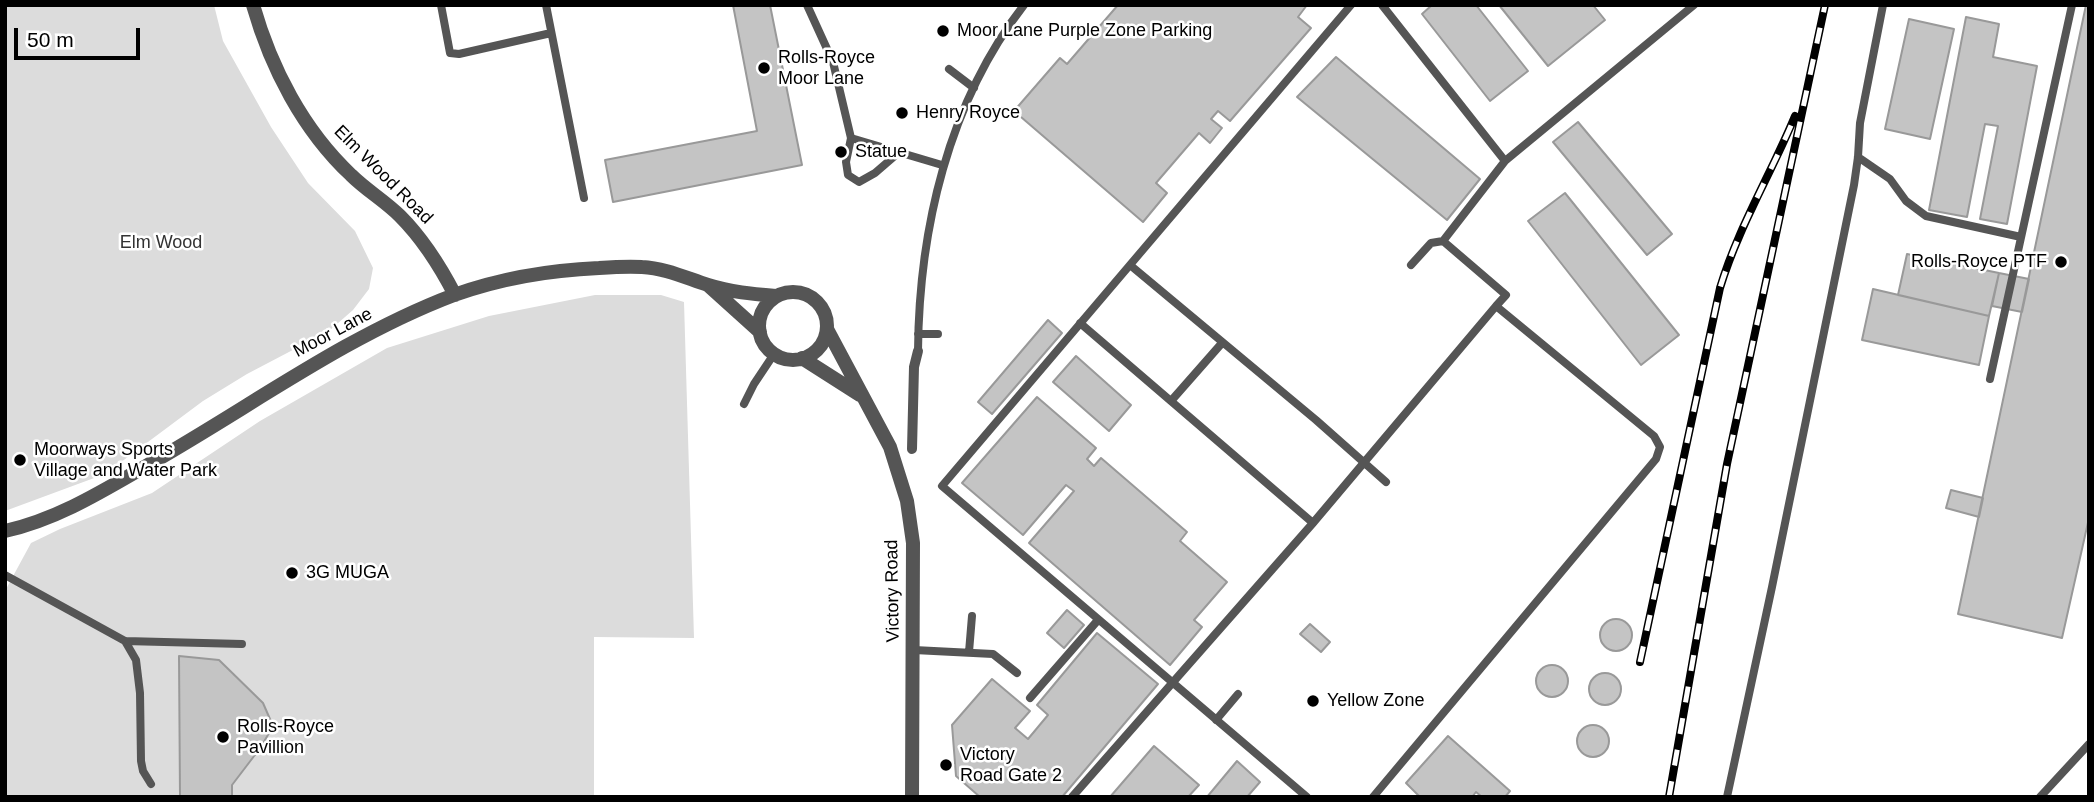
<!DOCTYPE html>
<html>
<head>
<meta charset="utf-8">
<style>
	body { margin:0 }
	#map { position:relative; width:2094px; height:802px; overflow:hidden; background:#fff; font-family:Arial,sans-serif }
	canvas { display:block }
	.frame { position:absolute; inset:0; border:7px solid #000; pointer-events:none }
	.scale { position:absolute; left:14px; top:28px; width:126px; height:32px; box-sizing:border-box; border:4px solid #000; border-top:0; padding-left:9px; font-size:21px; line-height:24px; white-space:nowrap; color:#000; -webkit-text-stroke:5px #fff; paint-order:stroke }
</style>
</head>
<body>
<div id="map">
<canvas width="2094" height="802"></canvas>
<div class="frame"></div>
<div class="scale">50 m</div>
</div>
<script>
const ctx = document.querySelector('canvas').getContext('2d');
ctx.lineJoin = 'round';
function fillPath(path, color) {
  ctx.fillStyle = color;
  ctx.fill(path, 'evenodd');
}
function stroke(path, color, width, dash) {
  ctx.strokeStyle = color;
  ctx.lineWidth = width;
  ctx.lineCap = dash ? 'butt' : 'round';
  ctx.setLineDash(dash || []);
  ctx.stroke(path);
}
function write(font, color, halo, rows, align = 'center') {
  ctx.font = font + ' Arial,sans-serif';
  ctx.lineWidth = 5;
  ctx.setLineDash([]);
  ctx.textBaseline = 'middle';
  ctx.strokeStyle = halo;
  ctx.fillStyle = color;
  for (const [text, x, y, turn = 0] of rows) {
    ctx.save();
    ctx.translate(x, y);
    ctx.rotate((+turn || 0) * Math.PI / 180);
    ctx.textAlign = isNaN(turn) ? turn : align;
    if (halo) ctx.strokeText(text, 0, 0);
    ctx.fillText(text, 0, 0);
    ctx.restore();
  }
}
fillPath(new Path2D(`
	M5,5H214L223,41L271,127L308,183L355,231L373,268L369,289L353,310L329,331L247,374L203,401L105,474L5,511Z
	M595,295H661L684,302L694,638L594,637V797H5V591L31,543L60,529L152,493L260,421L387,348L489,316Z`), '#dcdcdc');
const building = new Path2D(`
	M733,5H770L802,165L613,202L605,160L757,131Z
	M1118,5H1307L1298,17L1311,28L1230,121L1218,111L1211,119L1222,128L1210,143L1199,133L1156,183L1167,193L1143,222L1014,111L1060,58L1067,64Z
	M1432,5H1476L1528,71L1490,101L1422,14Z
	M1499,5H1593L1605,20L1548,66Z
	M2086,5H2089V518L2062,638L1958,614Z
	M1966,17L1999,24L1993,57L2037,66L2007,224L1980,219L1998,126L1985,124L1967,217L1929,210Z
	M1909,19L1954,29L1930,139L1885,129Z
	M1336,57L1480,179L1447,220L1297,97Z
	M1578,122L1672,234L1647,255L1553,142Z
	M1565,193L1679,335L1641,365L1528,221Z
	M1907,254L1999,273L1989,316L1898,295Z
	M1999,273L2029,279L2022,312L1992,306Z
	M1873,289L1989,316L1979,365L1862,340Z
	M1048,320L1062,333L992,414L978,402Z
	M1076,356L1131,405L1109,431L1053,382Z
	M1037,397L1096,448L1087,459L1094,466L1101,458L1187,532L1180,541L1227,582L1194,620L1202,627L1170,665L1029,543L1074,491L1066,485L1023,535L962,483Z
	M1951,490L1983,498L1979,517L1946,508Z
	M1067,610L1084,625L1064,648L1047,633Z
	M1600 635a16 16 0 1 1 32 0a16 16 0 1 1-32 0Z
	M1310,624L1330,642L1321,652L1300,634Z
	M1097,633L1158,684L1062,797H980L956,776L952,725L992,679L1030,711L1015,728L1028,739L1048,715L1037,705Z
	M179,656L219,660L263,703L273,726L261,747L232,785V797H180Z
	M1536 681a16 16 0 1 1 32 0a16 16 0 1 1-32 0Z
	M1589 689a16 16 0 1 1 32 0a16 16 0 1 1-32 0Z
	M1577 741a16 16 0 1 1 32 0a16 16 0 1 1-32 0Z
	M1448,736L1510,791L1505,797H1482L1476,792L1472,797H1420L1406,783Z
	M1154,746L1199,785L1188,797H1110Z
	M1237,761L1260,782L1247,797H1207Z`);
fillPath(building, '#c4c4c4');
stroke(building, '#999', 2);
stroke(new Path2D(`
	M441,5L450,53L459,54L551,33
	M546,5L584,198
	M807,5L833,62L851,138L846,162L848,175L859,182L875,173L897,154
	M1382,5L1505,161L1694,5
	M949,69L974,88
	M851,138L942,165
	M1858,157L1890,179L1906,201L1926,216L2021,237
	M1130,265L1316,420L1386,482
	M1411,265L1431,243L1443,241
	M1496,306L1506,295L1443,241L1505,161
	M1080,323L1313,523
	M918,334H938
	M918,351C919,230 948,103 1024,5
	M1990,379L2072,5
	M1171,401L1222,343
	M744,404L754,384L774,354
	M5,575L125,641L242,644
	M125,641L136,660L140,693L141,761L143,771L151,784
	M914,650L993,654L1017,673
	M969,652L972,616
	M1030,698L1098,620
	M1216,720L1238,694
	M1072,797L1313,523L1496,306L1654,436L1660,447L1656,459L1373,797
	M1307,797L942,486L1351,5
	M1727,797L1772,587L1854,185L1858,157L1860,123L1883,5
	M2040,797L2089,744`), '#555', 8);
stroke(new Path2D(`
	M912,449L914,367L918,351`), '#555', 10);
stroke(new Path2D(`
	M253,5C271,68 303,130 351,175C366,190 385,201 400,216C423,239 440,266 455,295
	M709,286L760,332
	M759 326a34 34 0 1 1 68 0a34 34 0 1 1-68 0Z
	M827,329L890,447L907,501L913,543L912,797
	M802,358L860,395
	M5,531C59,519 106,489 153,462C253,405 346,336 454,295C499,279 552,270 599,268C613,267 628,266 642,267C665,268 686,278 708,285C730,292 753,294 776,296`), '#555', 14);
const rail = new Path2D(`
	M1640,662L1720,288C1738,228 1771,174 1795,116
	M1669,797L1727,464L1825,5`);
stroke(rail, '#000', 8);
stroke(rail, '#fff', 5, [16]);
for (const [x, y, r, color] of [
	[943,31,7,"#000"],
	[764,68,7,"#000"],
	[902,113,7,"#000"],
	[841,152,7,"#000"],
	[2061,262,7,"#000"],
	[20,460,7,"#000"],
	[292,573,7,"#000"],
	[1313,701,7,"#000"],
	[223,737,7,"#000"],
	[946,765,7,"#000"]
]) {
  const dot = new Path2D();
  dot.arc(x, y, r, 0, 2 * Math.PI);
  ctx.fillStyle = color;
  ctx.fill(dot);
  stroke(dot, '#fff', 2.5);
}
write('18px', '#000', '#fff', [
	["Moor Lane Purple Zone Parking",957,31],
	["Rolls-Royce",778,58],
	["Moor Lane",778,79],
	["Henry Royce",916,113],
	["Statue",855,152],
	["Rolls-Royce PTF",2047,262,"right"],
	["Moorways Sports",34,450],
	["Village and Water Park",34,471],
	["3G MUGA",306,573],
	["Yellow Zone",1327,701],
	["Rolls-Royce",237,727],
	["Pavillion",237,748],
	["Victory",960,755],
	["Road Gate 2",960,776]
], 'left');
write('18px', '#000', '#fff', [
	["Elm Wood Road",383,175,45],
	["Moor Lane",333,333,-28],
	["Victory Road",893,591,-91]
]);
write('18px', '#333', '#fff', [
	["Elm Wood",161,243]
]);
</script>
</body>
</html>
